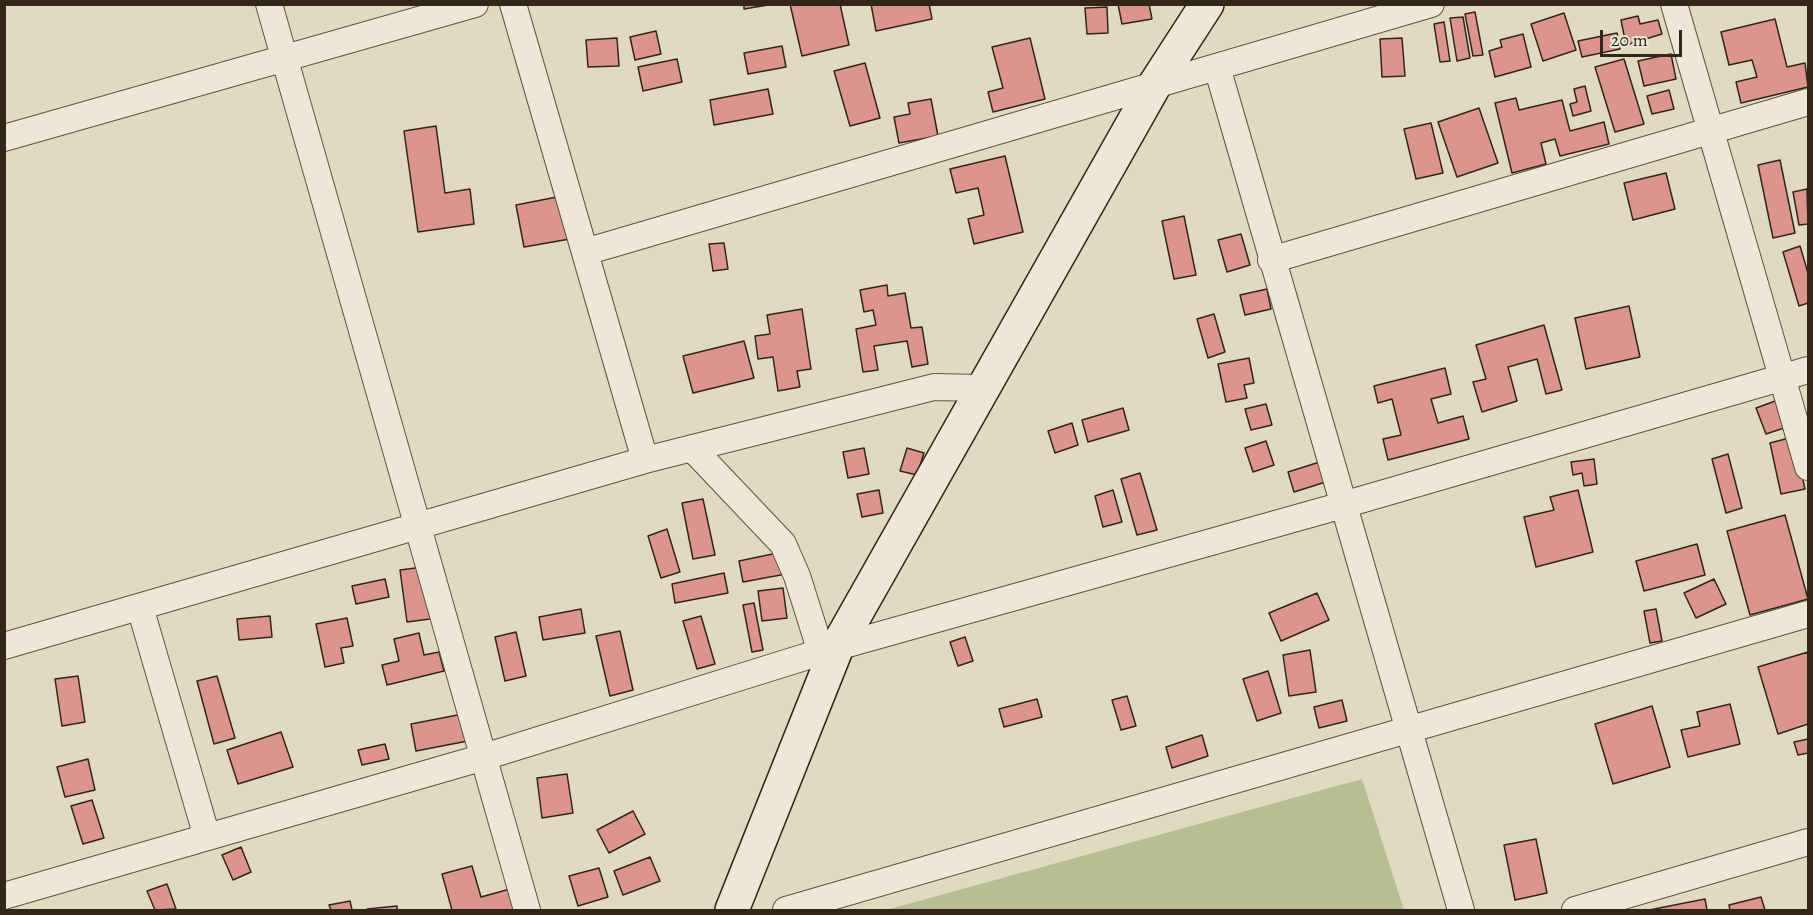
<!DOCTYPE html>
<html>
<head>
<meta charset="utf-8">
<style>
	body { margin:0 }
	#map { position:relative; width:1813px; height:915px; overflow:hidden; background:#e2dac0; font-family:Alegreya,serif }
	canvas { display:block }
	.frame { position:absolute; inset:0; border:6px solid #322619; pointer-events:none }
	.scale { position:absolute; left:1600px; top:30px; width:82px; height:27px; box-sizing:border-box; border:3px solid #322619; border-top:0; padding-left:8px; font-size:18px; line-height:21px; white-space:nowrap; color:#322619; -webkit-text-stroke:4px #ece7d6; paint-order:stroke }
</style>
</head>
<body>
<div id="map">
<canvas width="1813" height="915"></canvas>
<div class="frame"></div>
<div class="scale">20 m</div>
</div>
<script>
const ctx = document.querySelector('canvas').getContext('2d');
ctx.lineJoin = 'round';
function fillPath(path, color) {
  ctx.fillStyle = color;
  ctx.fill(path, 'evenodd');
}
function stroke(path, color, width, dash) {
  ctx.strokeStyle = color;
  ctx.lineWidth = width;
  ctx.lineCap = dash ? 'butt' : 'round';
  ctx.setLineDash(dash || []);
  ctx.stroke(path);
}
fillPath(new Path2D(`
	M1362,779L1404,910H886Z`), '#b5bf91');
const building = new Path2D(`
	M744,4H774L744,9Z
	M790,4H840L849,45L802,56Z
	M871,4H929L932,19L876,31Z
	M1118,4H1149L1152,19L1122,24Z
	M1107,7L1108,33L1087,34L1085,8Z
	M1475,12L1483,55L1473,56L1465,14Z
	M1564,13L1576,50L1543,61L1531,24Z
	M1638,16L1640,24L1658,20L1662,34L1626,45L1621,20Z
	M1463,17L1470,58L1457,61L1450,18Z
	M1775,19L1787,67L1805,63L1808,87L1741,103L1736,82L1757,77L1752,60L1729,65L1721,32Z
	M1444,22L1450,61L1440,62L1434,24Z
	M656,31L661,54L635,60L630,37Z
	M1617,33L1620,49L1582,57L1578,41Z
	M1523,34L1531,67L1495,77L1489,51L1502,47L1500,40Z
	M617,38L619,66L588,67L586,40Z
	M1030,38L1045,99L993,112L988,92L1003,88L992,47Z
	M1402,38L1405,76L1382,77L1380,39Z
	M782,46L786,67L748,74L744,53Z
	M1671,54L1676,79L1644,86L1638,61Z
	M677,59L682,82L643,91L638,67Z
	M1624,59L1644,124L1615,132L1595,67Z
	M865,63L880,118L850,126L834,71Z
	M1585,86L1591,111L1573,116L1570,104L1577,102L1574,89Z
	M768,89L773,114L714,125L710,100Z
	M1669,90L1674,109L1652,114L1647,96Z
	M1516,98L1519,110L1562,100L1570,131L1604,122L1609,144L1560,156L1555,139L1541,143L1546,164L1512,173L1495,103Z
	M931,99L938,136L899,143L894,117L910,114L908,103Z
	M1479,108L1498,163L1457,177L1438,122Z
	M1431,123L1443,173L1416,179L1404,129Z
	M436,126L445,193L470,189L474,224L418,232L404,131Z
	M1005,156L1023,232L974,244L968,219L984,215L978,188L956,193L950,169Z
	M1780,160L1795,233L1773,238L1758,165Z
	M1666,173L1675,209L1633,220L1624,183Z
	M1807,189L1808,224L1799,225L1793,192Z
	M562,196L570,239L524,247L516,205Z
	M1184,216L1196,275L1174,279L1162,221Z
	M1241,234L1250,265L1227,272L1218,240Z
	M724,243L728,269L713,271L709,244Z
	M1800,246L1808,273V303L1799,306L1783,252Z
	M887,285L888,296L905,293L911,328L922,327L928,364L912,367L907,341L874,346L878,370L863,372L856,329L876,325L873,310L864,312L860,290Z
	M1267,289L1271,309L1245,315L1240,295Z
	M1629,306L1640,357L1586,369L1575,318Z
	M802,309L811,369L797,371L800,387L778,391L773,357L758,359L755,336L770,334L767,315Z
	M1214,314L1225,352L1208,358L1197,319Z
	M1544,325L1562,390L1546,394L1537,359L1508,367L1517,401L1482,412L1473,382L1486,379L1476,345Z
	M744,341L754,378L693,393L683,356Z
	M1249,358L1254,383L1244,385L1247,398L1226,402L1218,364Z
	M1445,368L1451,394L1431,399L1438,423L1463,416L1469,439L1388,460L1383,439L1401,435L1392,399L1378,403L1374,386Z
	M1778,400L1787,427L1766,434L1756,408Z
	M1266,404L1272,425L1251,430L1245,409Z
	M1123,408L1129,430L1088,442L1082,420Z
	M1072,423L1078,445L1055,453L1048,431Z
	M1793,437L1805,489L1781,494L1770,443Z
	M1266,441L1274,465L1253,472L1245,448Z
	M864,448L869,474L848,478L843,452Z
	M907,448L924,453L917,475L900,471Z
	M1728,454L1742,508L1726,513L1712,459Z
	M1594,459L1597,484L1584,486L1582,473L1573,475L1571,462Z
	M1326,460L1332,480L1294,492L1288,472Z
	M1140,473L1157,530L1137,535L1121,479Z
	M879,490L883,513L862,517L857,494Z
	M1113,490L1122,522L1103,527L1095,496Z
	M1578,490L1593,552L1536,567L1524,517L1554,510L1550,497Z
	M703,499L715,555L693,559L682,503Z
	M1785,515L1808,599L1750,615L1727,531Z
	M667,529L680,572L661,578L648,536Z
	M1697,544L1705,575L1644,591L1636,561Z
	M782,552L786,574L743,582L739,561Z
	M423,567L430,619L407,622L400,570Z
	M724,573L728,593L675,603L672,584Z
	M385,579L389,597L356,604L352,586Z
	M1714,579L1726,604L1696,618L1684,593Z
	M783,588L787,618L762,621L758,591Z
	M1317,593L1329,620L1281,641L1269,613Z
	M754,603L763,650L752,652L743,605Z
	M581,609L585,633L543,640L539,617Z
	M1656,609L1662,641L1650,643L1644,611Z
	M270,616L272,637L239,640L237,619Z
	M701,616L715,664L697,669L683,621Z
	M347,618L353,646L341,648L344,663L325,667L316,624Z
	M620,631L633,690L610,696L596,636Z
	M516,632L526,676L505,681L495,637Z
	M419,633L424,655L439,652L444,671L387,685L382,665L399,661L394,639Z
	M965,637L973,661L958,666L950,642Z
	M1310,650L1316,692L1289,696L1283,655Z
	M1808,652V724L1778,734L1758,667Z
	M1268,671L1281,713L1257,721L1243,679Z
	M78,676L85,722L62,726L55,679Z
	M217,676L235,738L214,744L197,681Z
	M1127,696L1136,726L1121,730L1112,700Z
	M1037,699L1042,717L1004,727L999,709Z
	M1342,700L1347,721L1319,728L1314,707Z
	M1730,704L1740,744L1688,757L1681,730L1700,726L1697,712Z
	M1652,706L1670,767L1613,784L1595,724Z
	M468,713L473,740L416,751L411,724Z
	M281,732L293,767L238,784L227,750Z
	M1202,735L1208,756L1172,768L1166,747Z
	M1808,739V753L1798,755L1794,742Z
	M385,744L389,759L362,765L358,750Z
	M88,759L95,790L65,797L57,767Z
	M567,774L573,813L542,818L537,778Z
	M92,800L104,838L83,844L71,806Z
	M633,811L645,834L609,853L597,830Z
	M1536,839L1547,893L1515,900L1504,845Z
	M241,847L251,872L233,880L222,855Z
	M650,857L660,881L623,895L614,871Z
	M472,866L481,897L510,889L516,910H452L442,874Z
	M599,868L608,897L578,906L569,876Z
	M167,884L176,909L155,910L147,891Z
	M1761,897L1765,910H1730L1729,905Z
	M1705,899L1707,910H1649Z
	M350,901L352,910H331L329,905Z
	M397,906V910H367V909Z`);
fillPath(building, '#dc958d');
stroke(building, '#322619', 1.5);
const minor = new Path2D(`
	M269,4L527,910
	M513,4L645,460
	M1674,4L1808,467
	M1217,67L1461,910
	M4,138L475,4
	M585,252L1431,4
	M1271,260L1808,102
	M692,448L783,544L797,576L821,652
	M140,607L207,837
	M4,646L645,460L934,387L982,388
	M4,896L484,757L837,647L1343,505L1808,370
	M786,910L1808,614
	M1575,910L1808,842`);
const secondary = new Path2D(`
	M732,910L837,647L1154,86L1207,4`);
stroke(minor, '#5e5343', 28);
stroke(secondary, '#322619', 36);
stroke(minor, '#ece7d6', 26);
stroke(secondary, '#ece7d6', 33);
</script>
</body>
</html>
